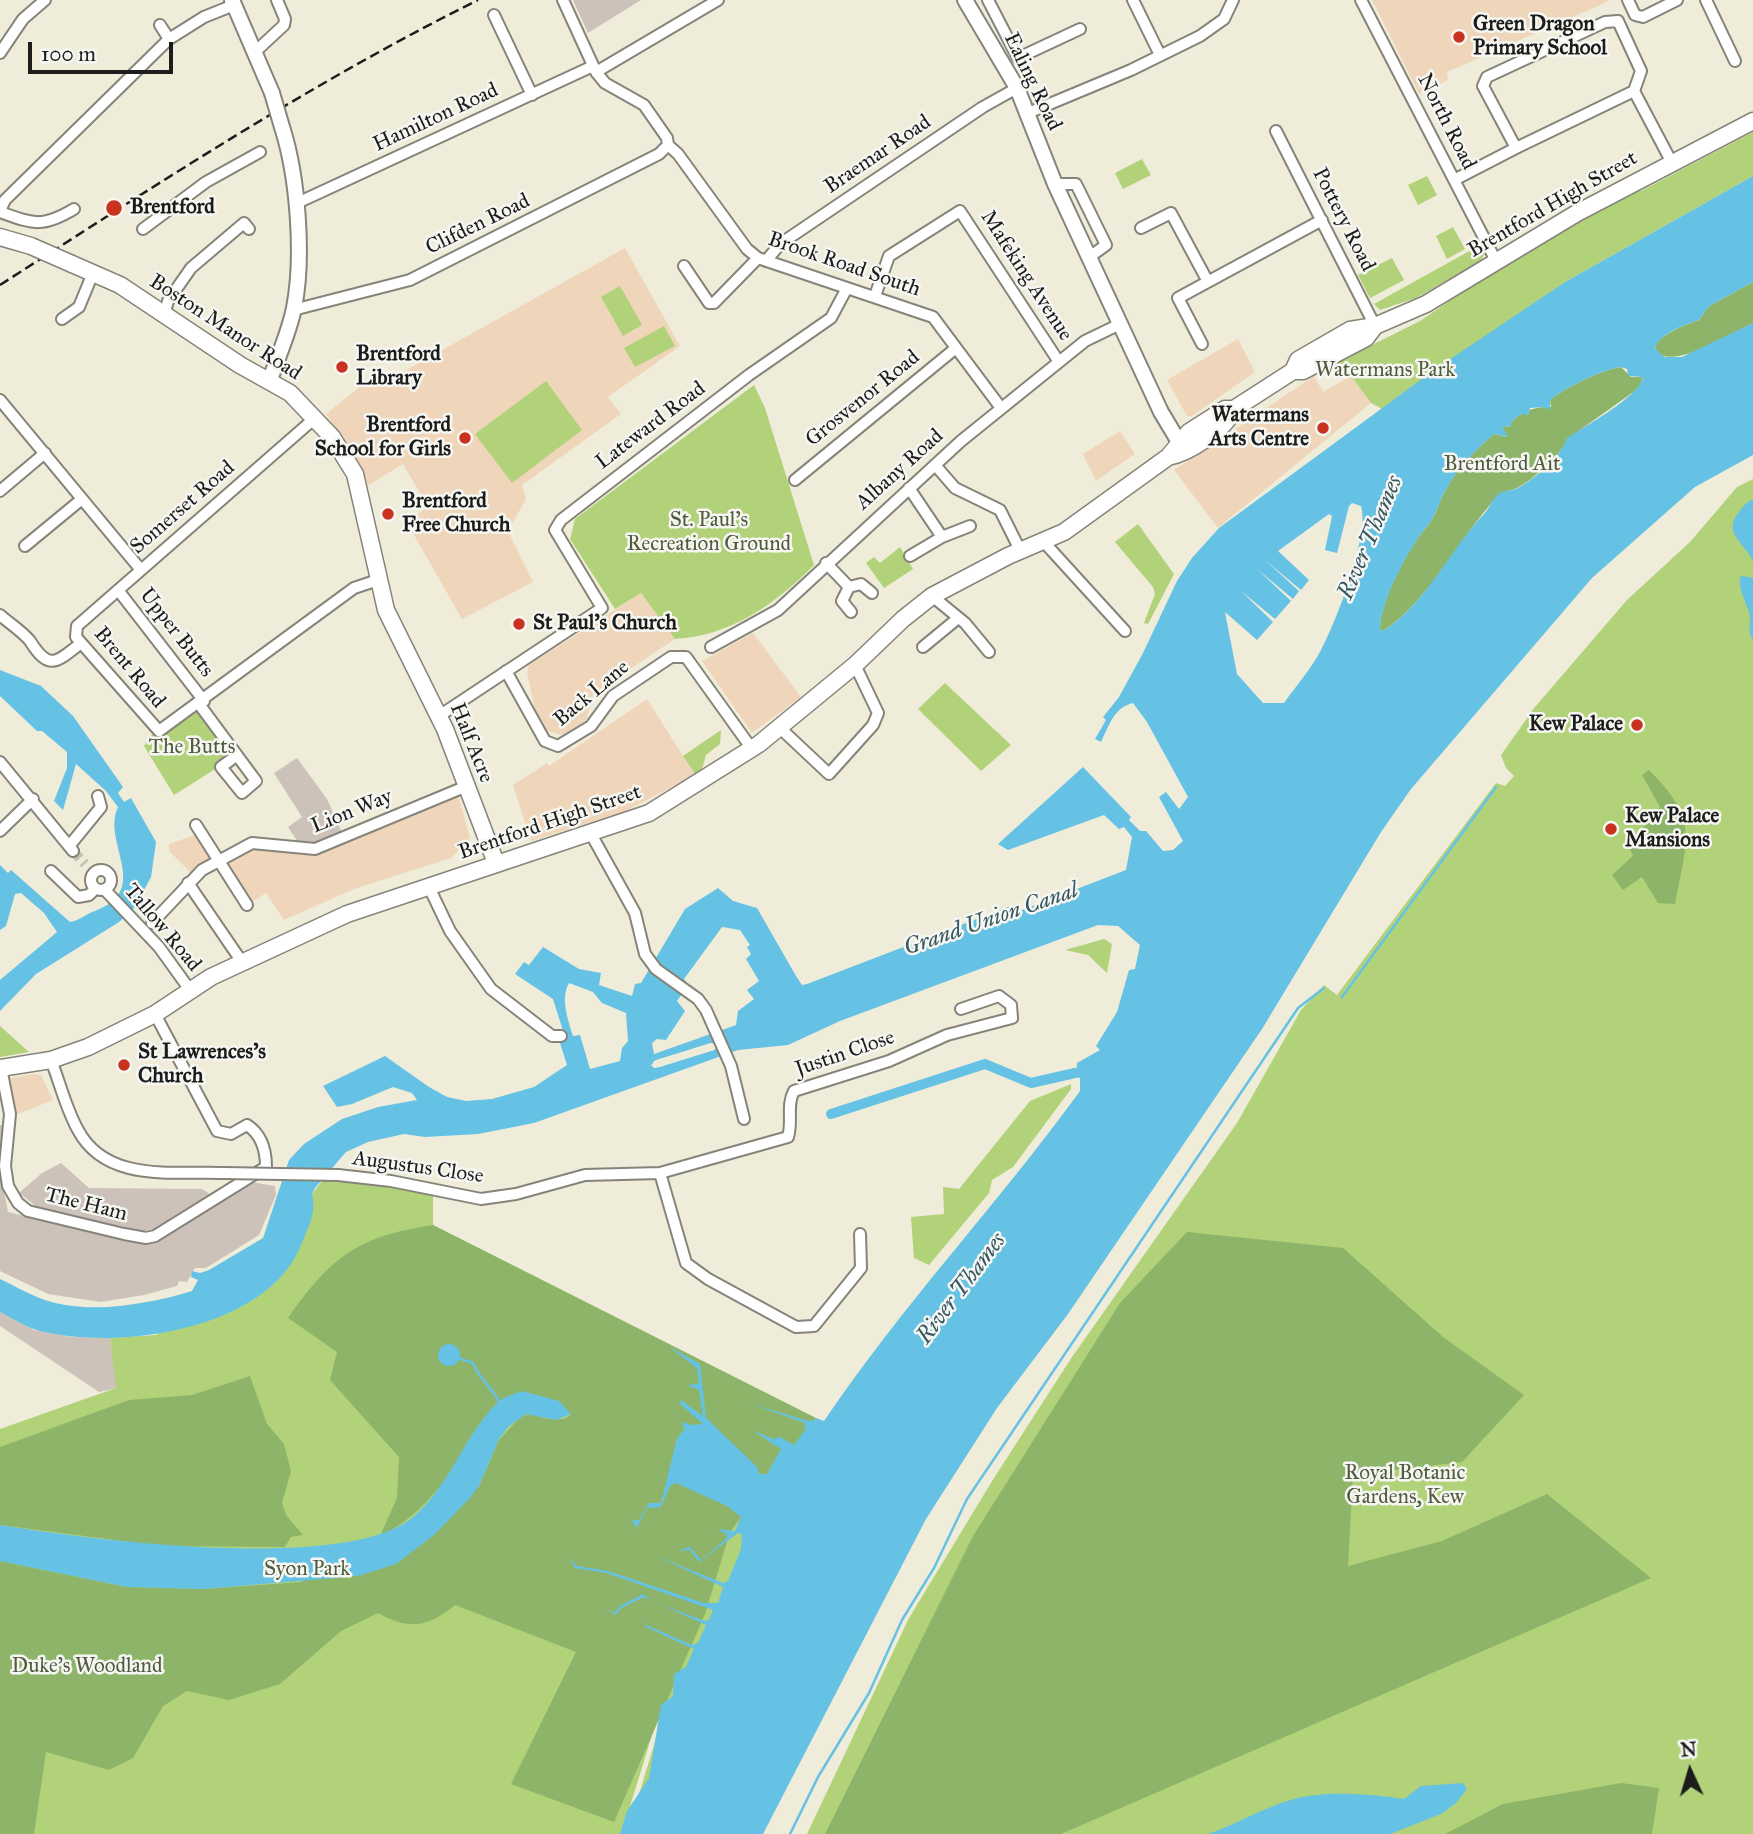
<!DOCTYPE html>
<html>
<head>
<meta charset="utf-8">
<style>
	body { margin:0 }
	#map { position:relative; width:1753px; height:1834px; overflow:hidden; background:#efecd9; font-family:"IM FELL Great Primer",serif }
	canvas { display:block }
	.north { position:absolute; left:1655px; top:1736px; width:70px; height:70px; -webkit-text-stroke:5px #f6f6f2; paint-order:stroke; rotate:356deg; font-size:19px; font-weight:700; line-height:28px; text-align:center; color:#1c1c1c }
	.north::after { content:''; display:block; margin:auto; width:24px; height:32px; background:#1c1c1c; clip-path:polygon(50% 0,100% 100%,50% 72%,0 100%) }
	.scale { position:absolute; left:28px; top:42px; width:145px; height:32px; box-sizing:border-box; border:4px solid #1c1c1c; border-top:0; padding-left:9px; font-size:21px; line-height:24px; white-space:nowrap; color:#1c1c1c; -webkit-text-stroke:5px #f6f6f2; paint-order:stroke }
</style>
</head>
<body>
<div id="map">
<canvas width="1753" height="1834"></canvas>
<div class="north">N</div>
<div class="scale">100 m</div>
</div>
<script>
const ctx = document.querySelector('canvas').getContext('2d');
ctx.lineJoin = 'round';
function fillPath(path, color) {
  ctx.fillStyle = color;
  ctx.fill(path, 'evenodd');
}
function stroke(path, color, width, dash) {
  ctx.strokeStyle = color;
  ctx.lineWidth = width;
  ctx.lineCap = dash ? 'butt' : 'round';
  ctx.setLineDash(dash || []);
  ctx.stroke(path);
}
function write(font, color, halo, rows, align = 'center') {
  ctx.font = font + ' "IM FELL Great Primer",serif';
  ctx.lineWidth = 5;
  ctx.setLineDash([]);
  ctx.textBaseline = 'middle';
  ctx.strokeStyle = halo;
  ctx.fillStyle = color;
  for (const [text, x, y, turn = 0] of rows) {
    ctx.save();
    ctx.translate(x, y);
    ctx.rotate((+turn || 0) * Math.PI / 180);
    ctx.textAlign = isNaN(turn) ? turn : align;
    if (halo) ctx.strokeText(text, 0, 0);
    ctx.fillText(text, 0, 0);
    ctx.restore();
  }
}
fillPath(new Path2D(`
	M1372,0H1608L1609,1L1447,72L1448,80L1419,94Z
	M625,248L680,346L608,397L621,414L522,485L526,499L508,531L533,582L462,619L406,521L428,507L403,464L366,487L359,463L326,414L372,377H394Z
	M1238,339L1255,372L1192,416H1187L1167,380Z
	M1314,376L1323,392L1351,376L1371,403L1218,528L1174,470Z
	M1120,431L1135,454L1096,481L1083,454Z
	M641,593L675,639L594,693L586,720L563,735L547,731L535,711L527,672L529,665Z
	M753,633L801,697L752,733L702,661Z
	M647,699L695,775L612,818L610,816L531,841L513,785L547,763L549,766Z
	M457,790L470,838L451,858L354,889L284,920L266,893L247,905L218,861L195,877L169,851V844L201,833L218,861L252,843L303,850Z
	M34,1074L41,1075L53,1100L18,1114L13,1108L10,1078Z`), '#efd6bb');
fillPath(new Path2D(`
	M573,0H641L588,33Z
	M297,758L327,799L344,837L303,850L288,827L302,817L274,773Z
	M0,1125H5L2,1181L8,1212L147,1245L251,1182L275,1186L276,1195L259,1235L206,1268H195L187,1282L179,1281L177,1286L144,1295L101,1302L48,1294L0,1271Z
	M61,1163L89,1188L202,1189L210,1194L153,1229L143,1231L40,1209L19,1193L42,1173Z
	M0,1312L34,1330L71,1337L110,1338L117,1388L99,1392L0,1326Z`), '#cdc2b9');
fillPath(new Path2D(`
	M1753,132V176L1565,282L1382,409L1371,403L1351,376L1333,373L1330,366L1420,321L1515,257L1639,189L1641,191Z
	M1142,159L1151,175L1123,189L1115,173Z
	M1427,176L1437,195L1418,205L1408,185Z
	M1453,227L1465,249L1447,259L1436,236Z
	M1482,244L1484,255L1480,262L1416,298L1380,310L1374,304Z
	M1392,258L1404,280L1370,298L1358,275Z
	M620,286L642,325L623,336L601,297Z
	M664,326L675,346L635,367L624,348Z
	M546,381L582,430L512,483L475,434Z
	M754,385L765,408L814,565C776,604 730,636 675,639L641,593L615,609L570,539L575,519Z
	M1753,479V1834H807L909,1618L994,1478L1072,1357L1237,1123L1301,1010L1324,985L1337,995L1496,783L1505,786L1514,776L1506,768L1501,755L1535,707L1627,600L1690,542L1737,487Z
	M1138,524L1174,574L1148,624L1144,623L1155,594L1153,587L1115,542Z
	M900,547L913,569L884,588L866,563L874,557L880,563Z
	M945,683L1011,745L981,771L918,709Z
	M199,704L236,756L174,795L144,746L155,730Z
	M721,730L720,744L706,755L702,769L695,774L683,756Z
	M1104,939L1112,944L1107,973L1088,955L1065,950Z
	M0,1026L29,1052L0,1057Z
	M1071,1084V1089L1013,1167L992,1180L989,1193L929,1265L914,1258L911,1217L944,1214L943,1187L959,1189L1030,1101Z
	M325,1177L433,1191V1225L824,1423L642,1834H0V1429L116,1388L110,1338L156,1335L312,1194ZM661,1706L664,1712L637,1801L623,1829Z`), '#b2d279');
fillPath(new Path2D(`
	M1753,282V323C1732,333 1674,370 1656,352L1655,344C1665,333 1685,324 1699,320L1709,306Z
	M1621,367L1631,377H1643L1639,388L1566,440V445C1551,461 1537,477 1517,488C1511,491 1503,490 1498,496C1461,535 1429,601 1383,631L1380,629C1380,600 1409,547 1428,525C1436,516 1439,501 1445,491C1456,470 1476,449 1494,434L1507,437L1502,426L1511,427V422C1523,411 1534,406 1551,407L1550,400C1566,387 1601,370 1621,367Z
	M1649,770C1700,821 1687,839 1675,904L1658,903L1642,877L1623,890L1612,875L1633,856L1626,840L1638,834L1660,807L1642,775Z
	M433,1225L816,1418L730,1532L705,1614L614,1822L511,1784L576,1652L455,1605C427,1628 409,1630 378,1613L341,1631L280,1684L229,1700L187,1691L163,1706L133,1758L109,1770L46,1752L34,1834H0V1561L127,1587L204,1589L301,1582L479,1486L499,1440L521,1416L534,1414L548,1419H564L571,1415L505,1398L498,1402C464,1450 436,1510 380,1536L397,1498L399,1457L330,1380L337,1352L288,1318C331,1257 358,1236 433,1225Z
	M1187,1232L1343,1248L1443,1337L1524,1395L1462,1462L1353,1475L1348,1566L1442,1541L1547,1494L1651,1578L1061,1834H825L973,1536L1120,1303Z
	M250,1376L267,1424L284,1444L291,1471L282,1503L286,1515L303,1535L291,1537L285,1547L161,1546L0,1525V1447L129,1400L192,1395Z
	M1621,1783L1659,1788L1652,1834H1445L1503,1804Z`), '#8db469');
fillPath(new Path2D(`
	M1753,176V282L1709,306L1699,320C1686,324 1659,334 1655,348L1664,357H1682L1753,323V455L1695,487L1592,578L1411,789L1381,832L1262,1029L1068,1314L997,1408L926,1519L763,1834H620L627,1811L649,1778L661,1705L673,1696L674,1674L686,1667L694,1649L646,1627L642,1613L646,1625L692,1645L698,1643L706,1625L644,1597L621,1608L616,1615L600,1607L614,1613L620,1606L643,1594L654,1602L705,1621L709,1620L713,1610L606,1573L575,1568L570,1558L577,1566L608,1571L704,1603H718L723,1587L654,1555L723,1583L728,1581L741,1549L742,1534L738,1533L699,1562L690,1550L677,1551L690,1547L701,1560L726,1539L727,1535L718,1529L735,1531L741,1517L727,1506L676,1483L670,1486L661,1507L647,1508L635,1531L636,1526L631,1521L639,1520L649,1503H661L677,1438L685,1429L682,1425L684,1422L691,1425L703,1424L679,1403L681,1400L703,1416L699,1390L687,1385L699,1384L697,1368L668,1346L700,1364L706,1418L757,1467L759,1474H767L781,1449L753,1431L774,1439L780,1437L794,1445L805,1430V1423L748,1403L805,1420L813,1421L816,1418L824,1421C902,1305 998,1204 1080,1091V1078L1076,1077L1077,1063L1100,1050L1096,1046L1117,1012L1129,970L1135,969L1140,945L1118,926L1098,925L840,1021L788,1045L738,1050L534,1123L478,1134L425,1137L404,1134L368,1142L346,1152L315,1188L312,1194C317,1213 308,1227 301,1245C268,1329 122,1350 44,1332C28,1329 14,1319 0,1312V1279C15,1286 30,1295 45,1300C89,1315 149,1304 192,1291L198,1280L191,1277L192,1271L200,1273L209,1270L263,1238L289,1160L304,1144L342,1119L378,1107L417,1100L412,1093L393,1087L352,1104L337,1107L323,1086L385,1056L429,1087L447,1097L466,1101L492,1099L534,1087L567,1065L559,1040L565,1037L553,999L515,974L524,962L529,965L543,947L579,969L601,973L599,985L632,996L635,984L641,983L685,909L718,888L733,901L757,908L796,976L802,985L807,984L1013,905L1017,912L1126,870L1132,837L1124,827L1119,829L1104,815L1008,850L998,844L1083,767L1131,817L1129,820L1140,831H1146L1163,851L1173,850L1183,841L1159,797L1166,792L1179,809L1188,797L1147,722L1133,703C1114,707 1109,726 1101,742L1095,739L1106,720L1103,717L1119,697L1143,653L1177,581L1192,558L1219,528L1434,370L1565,282ZM1621,367L1627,369L1628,376L1643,377C1640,396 1584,427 1567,438C1561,457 1535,479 1516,489C1511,491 1504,490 1500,493C1493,497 1489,509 1484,514C1450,549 1427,603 1383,631L1380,629C1380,601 1410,546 1428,525C1436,516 1439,501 1445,491C1456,470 1476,449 1494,434L1508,437L1502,426L1511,427V422L1521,414L1529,415L1530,408L1544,407L1550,410V400C1566,387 1601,370 1621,367ZM1352,503L1361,506C1370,535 1336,622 1321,650C1311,669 1296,686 1284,703H1263L1237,674L1225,612L1257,640L1273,622L1241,591L1275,619L1291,601L1257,569L1293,599L1299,591L1265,560L1301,590L1309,580L1278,551L1329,514L1332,516L1325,550L1337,553L1349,506ZM722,927L740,930L750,945L747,947L751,954L746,959L759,981L747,990L754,999L738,1011L736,1025L654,1054L652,1043L657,1039L666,1040L685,1011L677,1001L688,985L684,979ZM569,983L593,992L602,1003L626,1013L628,1041L622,1048L620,1061L590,1069L580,1035L573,1036C568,1020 560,998 569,983ZM711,1043L717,1047L714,1050L654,1068L653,1062L656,1060Z
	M1753,499V562C1747,545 1724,535 1736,516C1741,509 1745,503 1753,499Z
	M1743,576L1753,578V640C1746,631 1752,622 1749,612C1745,600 1739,591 1740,577Z
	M0,670L41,686L73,716L123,787L118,793L124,802L131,798L156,842L151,877L135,907L119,922L36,974L0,1011V980L57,932L44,913L21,893L15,894L6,926L0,930V865L8,873L11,870L70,922C79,921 86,914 95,911C153,889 101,843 118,807L106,791L76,764L63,810L54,801L67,768V752L42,731H37L0,696Z
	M438 1355a11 11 0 1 1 22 0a11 11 0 1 1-22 0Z
	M522,1391L559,1401L571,1414L556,1420L526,1414L508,1427L499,1439L479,1486L468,1500L434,1535L396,1564L358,1576L204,1589L127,1587L0,1561V1525C87,1539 345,1574 413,1517C450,1486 464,1435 498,1402C504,1397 514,1394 522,1391Z
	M1463,1783L1467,1789L1456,1803L1441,1814L1390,1834H1208C1237,1824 1264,1807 1294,1799C1324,1790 1374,1794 1404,1799L1421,1786Z`), '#66c2e4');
fillPath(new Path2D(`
	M711,1043L716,1044L714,1050L660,1067L654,1068L651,1065L656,1061Z`), '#efecd9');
stroke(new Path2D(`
	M1342,997L1496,787
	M458,1358L473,1363C479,1379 492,1387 499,1402
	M790,1834L818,1777L869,1693L902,1620L934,1568L967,1499L1298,1008L1324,988`), '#66c2e4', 2.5);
stroke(new Path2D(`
	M831,1114L985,1064L1031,1083L1075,1073`), '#66c2e4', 10);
stroke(new Path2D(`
	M73,851L85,864`), '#c5c2b3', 10, [10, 5]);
const street = new Path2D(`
	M563,0L596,72L605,83L644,105L667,138L668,145L678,154L747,249L758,258L933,317L1001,408
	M988,0L1018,58L1080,29
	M1133,0L1160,55
	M1361,0L1496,261
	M1628,0L1635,15L1643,17L1677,0
	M1706,0L1735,61
	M494,15L532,95
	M160,25L169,39
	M255,52L284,25L285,19L277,0
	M0,53L23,19L45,0
	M596,72L718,0
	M1634,91L1671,161
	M1028,113L1131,70L1200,36L1224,19L1233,0
	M1276,131L1375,326
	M1454,180L1516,148L1483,86L1487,77L1605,22L1618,21L1641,71L1634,91L1516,148
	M1055,184H1076L1106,245L1088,258
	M295,204L593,66
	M0,211L5,200L169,39L204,17L234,5
	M0,212C34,224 42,228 74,209
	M1141,228L1171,213L1207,280
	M143,229L206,182L260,152
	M766,261L780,244L983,107L1017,88
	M684,266L709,303H714L758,258
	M875,296L889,256L960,211L1059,362
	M293,310L410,280L659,154L668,145
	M164,315L168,301L191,268L244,223L249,229
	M62,319L79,307L93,273
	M1202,344L1178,298L1322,220
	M0,400L141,570
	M315,418L77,626L76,637L159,731L354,588L378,580
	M935,465L955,488L1000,510L1020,550
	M795,480L956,348
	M909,488L942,537L970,526
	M0,491L45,453
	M1043,541L1125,631
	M25,546L82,499
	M910,556L942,537
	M826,563L849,587L861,584L872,593
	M849,587L842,601L851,612
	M118,590L204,701
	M932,596L965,623L989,652
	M0,615C9,623 23,632 30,641C49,671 56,663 81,643
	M711,647L778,610L961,441L1085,341L1118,325
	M923,647L957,619
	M506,671L545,741L558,746L591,726L613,696L671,657H686L752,749
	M199,704L256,781L242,793L221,767L236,756
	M439,716L602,608L555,530L561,520L749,375L831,318L847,288
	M780,728L829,774L873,725L878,713L855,665
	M0,762L73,851
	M196,825L247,905
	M0,831L33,799
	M591,834L635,913L645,954L656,969L698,999L706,1010L731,1066L744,1119
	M70,845L101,807L98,796
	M91 880a10 10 0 1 1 20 0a10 10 0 1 1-20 0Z
	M51,871L78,897L89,895L95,889
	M188,883L242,962
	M428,885L450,931L491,989L552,1036H561
	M105,890L159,947L190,990
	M152,923L202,870L252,843L315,849L467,786
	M155,1014L217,1131L231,1134L247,1125
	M51,1060C60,1083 66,1109 78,1130C106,1183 173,1171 224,1173
	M1,1068L10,1114L5,1166L8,1186L18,1203L28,1211L124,1234L146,1238L155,1236L266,1167C266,1150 261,1134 247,1125
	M660,1173L686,1263L708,1279L796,1327L814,1326L861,1268L860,1234
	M338,1175L391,1181L481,1199L516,1194L585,1175L660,1173L788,1137C793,1121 786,1105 794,1091L889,1061L947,1035L1012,1018L1011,1005L999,996L961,1009`);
const secondary = new Path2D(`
	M232,0L272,93
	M965,0L1017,88L1055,184L1161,412L1179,442L1189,445
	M270,380C278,356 289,333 294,308C304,257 298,177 282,127`);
const primary = new Path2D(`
	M0,237L31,246
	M72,264L120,285L240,365L290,393L332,437L355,474L386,610L445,729L496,863
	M1293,371H1303L1366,338L1375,326
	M1168,457C1189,453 1226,429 1234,409L1293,371L1298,360L1350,330L1375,326L1426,304L1577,213L1753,121
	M0,1068L51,1060L88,1047L155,1014L211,977L347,914L649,813L759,744L855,665L903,619L932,596L1008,556L1064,532L1168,457L1189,432L1225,409H1234`);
stroke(street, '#86847a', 14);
stroke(secondary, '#86847a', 18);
stroke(primary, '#86847a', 19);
stroke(street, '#fff', 10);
stroke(secondary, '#fff', 14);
stroke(primary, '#fff', 16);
stroke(new Path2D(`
	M0,285C156,185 311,83 478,0`), '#1c1c1c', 2.5, [10, 5]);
const streetBridge = new Path2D(`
	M224,1173L338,1175`);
const secondaryBridge = new Path2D(`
	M272,93L282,127`);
const primaryBridge = new Path2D(`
	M31,246L72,264`);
stroke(streetBridge, '#86847a', 14, []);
stroke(secondaryBridge, '#86847a', 18, []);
stroke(primaryBridge, '#86847a', 19, []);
stroke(streetBridge, '#fff', 10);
stroke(secondaryBridge, '#fff', 14);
stroke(primaryBridge, '#fff', 16);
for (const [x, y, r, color] of [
	[1459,37,7,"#c8321e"],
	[114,208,9,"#c8321e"],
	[342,367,7,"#c8321e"],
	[1323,428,7,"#c8321e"],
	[465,438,7,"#c8321e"],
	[388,514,7,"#c8321e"],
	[519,624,7,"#c8321e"],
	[1637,725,7,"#c8321e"],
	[1611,829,7,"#c8321e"],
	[124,1065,7,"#c8321e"]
]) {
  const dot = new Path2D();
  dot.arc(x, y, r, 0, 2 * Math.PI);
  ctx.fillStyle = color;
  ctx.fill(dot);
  stroke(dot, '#f6f6f2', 2.5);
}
write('bold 21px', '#1c1c1c', '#f6f6f2', [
	["Green Dragon",1473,25],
	["Primary School",1473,49],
	["Brentford",130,208],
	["Brentford",356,355],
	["Library",356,379],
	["Watermans",1309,416,"right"],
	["Arts Centre",1309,440,"right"],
	["Brentford",451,426,"right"],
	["School for Girls",451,450,"right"],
	["Brentford",402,502],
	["Free Church",402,526],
	["St Paul's Church",533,624],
	["Kew Palace",1623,725,"right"],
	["Kew Palace",1625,817],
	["Mansions",1625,841],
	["St Lawrences's",138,1053],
	["Church",138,1077]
], 'left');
write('21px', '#1c1c1c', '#f6f6f2', [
	["Ealing Road",1032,82,64],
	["Hamilton Road",436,118,-25],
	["North Road",1446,122,63],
	["Braemar Road",878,155,-34],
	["Brentford High Street",1553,205,-30],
	["Pottery Road",1343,220,63],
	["Clifden Road",478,225,-26],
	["Brook Road South",844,265,19],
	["Mafeking Avenue",1026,276,57],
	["Boston Manor Road",225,328,33],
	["Grosvenor Road",863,399,-39],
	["Lateward Road",651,426,-37],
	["Albany Road",900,470,-42],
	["Somerset Road",183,508,-41],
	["Upper Butts",176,633,52],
	["Brent Road",129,668,50],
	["Back Lane",592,694,-40],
	["Half Acre",471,743,68],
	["Lion Way",352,812,-22],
	["Brentford High Street",550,823,-19],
	["Tallow Road",162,928,50],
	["Justin Close",845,1054,-19],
	["Augustus Close",418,1168,8],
	["The Ham",86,1205,14]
]);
write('21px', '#505c3d', '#f6f6f2', [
	["Watermans Park",1385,371],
	["Brentford Ait",1502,465],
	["St. Paul's",709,521],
	["Recreation Ground",709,545],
	["The Butts",192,748],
	["Royal Botanic",1405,1474],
	["Gardens, Kew",1405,1498],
	["Syon Park",307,1570],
	["Duke's Woodland",87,1667]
]);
write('italic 23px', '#365662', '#f6f6f2', [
	["River Thames",1371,538,-67],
	["Grand Union Canal",991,920,-19],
	["River Thames",962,1289,-53]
]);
</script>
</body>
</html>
